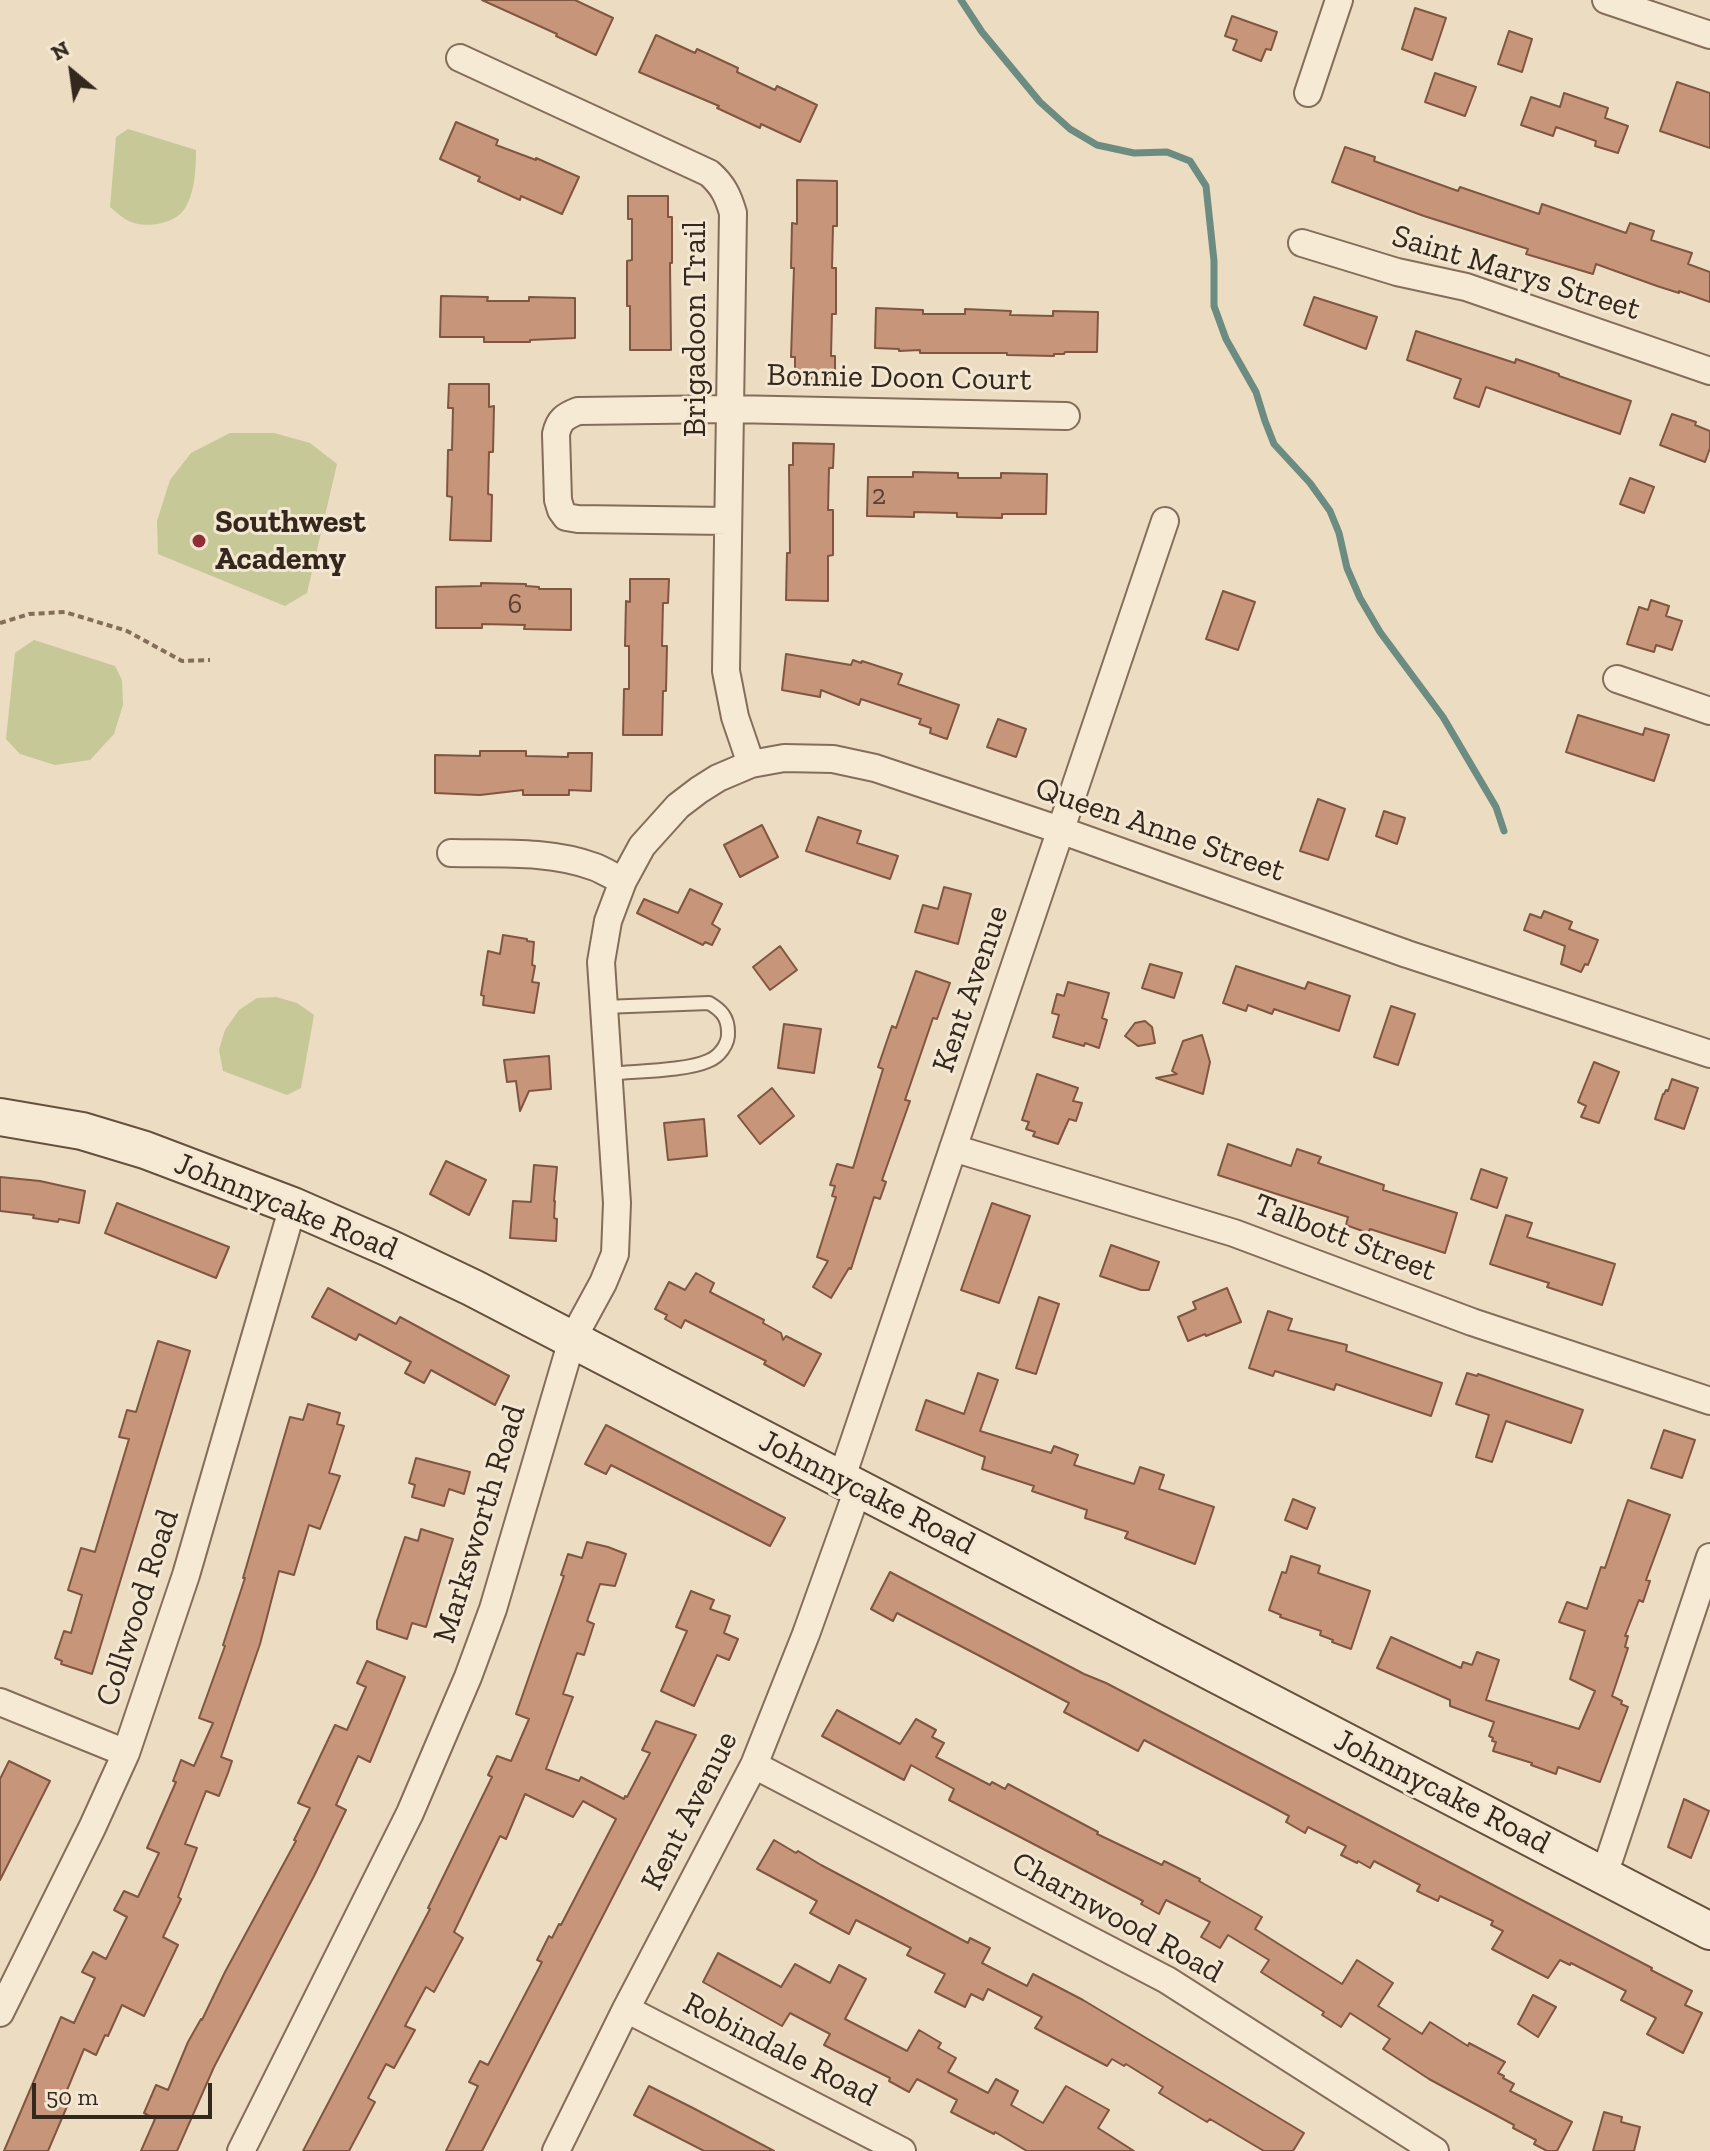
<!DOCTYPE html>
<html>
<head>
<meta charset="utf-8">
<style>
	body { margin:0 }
	#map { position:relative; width:1710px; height:2151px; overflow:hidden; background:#ebdcc2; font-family:"Zilla Slab",serif }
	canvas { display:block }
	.north { position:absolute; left:32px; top:32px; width:80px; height:80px; -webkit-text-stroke:6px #f3e7d1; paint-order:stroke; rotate:331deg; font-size:22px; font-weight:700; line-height:32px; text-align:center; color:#34271e }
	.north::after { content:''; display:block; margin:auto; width:28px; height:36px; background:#34271e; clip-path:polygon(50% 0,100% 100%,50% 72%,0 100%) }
	.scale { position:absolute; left:32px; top:2083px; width:180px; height:36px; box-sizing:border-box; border:4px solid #34271e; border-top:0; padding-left:10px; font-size:24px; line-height:28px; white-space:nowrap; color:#34271e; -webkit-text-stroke:6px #f3e7d1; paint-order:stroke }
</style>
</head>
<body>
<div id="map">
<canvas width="1710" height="2151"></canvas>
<div class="north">N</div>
<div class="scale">50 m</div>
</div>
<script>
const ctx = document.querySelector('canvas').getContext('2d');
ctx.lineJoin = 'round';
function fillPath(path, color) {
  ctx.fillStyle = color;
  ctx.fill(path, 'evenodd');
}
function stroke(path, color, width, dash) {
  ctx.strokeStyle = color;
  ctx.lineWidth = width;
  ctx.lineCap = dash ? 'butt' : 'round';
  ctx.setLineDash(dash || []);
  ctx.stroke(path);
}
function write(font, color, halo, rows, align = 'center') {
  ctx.font = font + ' "Zilla Slab",serif';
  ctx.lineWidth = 6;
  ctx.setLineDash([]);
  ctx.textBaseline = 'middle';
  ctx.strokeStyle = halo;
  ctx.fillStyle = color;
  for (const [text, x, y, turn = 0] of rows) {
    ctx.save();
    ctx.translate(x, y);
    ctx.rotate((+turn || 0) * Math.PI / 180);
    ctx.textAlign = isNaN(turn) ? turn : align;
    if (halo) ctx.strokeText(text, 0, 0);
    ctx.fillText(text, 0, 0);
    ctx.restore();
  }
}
fillPath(new Path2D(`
	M128,129L196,150C196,168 195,196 183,211C170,226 141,229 125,219C119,215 115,211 110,207L116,137Z
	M230,433H274L310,443L337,464L307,593L285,606L158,554L157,521L170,480L191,453Z
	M34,640L115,666L122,680L123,705L114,734L90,760L55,765L20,754L6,739L15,653Z
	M276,997L297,1003L314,1015L301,1088L287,1095L223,1071L219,1050L225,1030L239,1010L257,998Z`), '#c6c897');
stroke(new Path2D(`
	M961,0L982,32L1040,102L1070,129L1097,145L1134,153L1167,152L1190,161L1206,186L1214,261V306L1226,339L1256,392L1265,421L1274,444L1310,483L1330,511L1339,533L1347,568L1360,598L1380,632L1443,717L1496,807L1504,831`), '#6c8b81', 7);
const building = new Path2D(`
	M482,0H575L613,18L596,55L556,36L557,34Z
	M1415,8L1446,18L1432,60L1402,49Z
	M1232,16L1277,32L1271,50L1266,49L1261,61L1233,50L1237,40L1225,36Z
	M1509,31L1532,39L1522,72L1498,64Z
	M656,35L695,53L697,49L738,68L737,72L775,90L777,86L817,105L800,142L761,124L760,128L717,108L719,106L639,72Z
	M1435,73L1476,87L1465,116L1425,102Z
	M1677,82L1710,93V148L1660,131Z
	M1564,93L1608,108L1605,118L1628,126L1618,153L1595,146L1596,141L1556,127L1553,136L1521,125L1531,97L1560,107Z
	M456,122L498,140L496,145L536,160V158L579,177L562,214L521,196L520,200L478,181L480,177L440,159Z
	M1345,147L1375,157L1374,161L1458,191L1460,187L1539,214L1542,204L1626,233L1630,223L1654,231L1651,240L1692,253L1688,264L1710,272V302L1679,291V293L1657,286L1596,264L1593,274L1526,254L1528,249L1424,216L1332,182Z
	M797,180L837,181V226H833L832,268H836V314H832L831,356H835V379L795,378V357H791L794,268H791L792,223L797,224Z
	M628,196H668V217H672V263H670L671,350H630V306H627V261L632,260V219H628Z
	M441,296L488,297L487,301H529V297L575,298V338L530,340V342H484V337H440Z
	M1314,297L1377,317L1366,349L1304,325Z
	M876,308L923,310V314H965V309L1011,311L1010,315L1053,316V311L1098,312L1097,352H1065L1064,354H1054V356L1007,355V353H920V350L899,351V349L875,348Z
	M1416,331L1515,363L1516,359L1559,374V376L1631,401L1620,434L1486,387L1479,407L1454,398L1461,379L1407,360Z
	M449,384H489V407L494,406L493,452H489L488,494L492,495L491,541L450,540L452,497L447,496L448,450H452L453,408H448Z
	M1672,414L1696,422L1695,425L1710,431V448L1705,462L1660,445Z
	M793,443L834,444L833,468H829L828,510H833V555L828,556V601L786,600L787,553H790L789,465H793Z
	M913,472L958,473V478H1001V473L1047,474L1046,514H1002V518L957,517V513L914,512V517L867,516L868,477H913Z
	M1630,478L1654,487L1644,513L1620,504Z
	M630,579H669L668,603H663L662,646H667L666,691H663L662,735H623L624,689H629V646H625L626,601L630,602Z
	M481,583L526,584V586L539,587V589H571V630L524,629L525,625L482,624V628H436V587L481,586Z
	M1223,591L1255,602L1238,650L1206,639Z
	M1651,600L1669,606L1666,616L1682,621L1672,650L1656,645L1654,652L1627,644L1639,607L1648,610Z
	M786,654L851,665L853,660L861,663L862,661L902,674L898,684L959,705L947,739L930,733L931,728L919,724L921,719L861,699L859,705L821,690L820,697L782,690Z
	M1578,715L1643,735L1645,728L1669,735L1654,781L1566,752Z
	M998,719L1026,729L1016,757L987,747Z
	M480,751H526V756L568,757V753H592L591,791L569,790V795H523V790L480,795L435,793V755L480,756Z
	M1318,799L1345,809L1328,860L1300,851Z
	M1384,811L1405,818L1397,844L1376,836Z
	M818,817L861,831L857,843L898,856L890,879L806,851Z
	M762,825L778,857L740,877L724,845Z
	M944,887L971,894L958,944L915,932L923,905L938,909Z
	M690,889L722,904L712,924L720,929L712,945L705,942L703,945L637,913L644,899L678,913Z
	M1544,911L1572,922L1569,929L1598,940L1588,965L1585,964L1581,972L1561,964L1565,946L1524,930L1530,914L1541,918Z
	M503,935L527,939V941L534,942L532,965L535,966L532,982L539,983L534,1013L483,1005L484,996L481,995L488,951L500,954Z
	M780,946L797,970L770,990L753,967Z
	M1150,964L1182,973L1174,998L1142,988Z
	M1236,966L1305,989L1308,982L1350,996L1339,1031L1274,1009L1272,1014L1248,1005L1246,1011L1223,1003Z
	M916,971L950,983L937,1019L933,1018L905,1100L910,1101L882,1180L886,1182L880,1199L874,1197L851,1269L849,1268L831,1298L813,1287L828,1261L817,1257L836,1197L832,1196L835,1186L830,1185L837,1164L853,1168L883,1069L878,1067L892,1026L896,1028Z
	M1068,982L1109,993L1102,1018L1107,1020L1099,1048L1085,1043L1084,1046L1053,1037L1059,1015L1052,1013L1057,994L1064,996Z
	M1391,1006L1415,1014L1398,1065L1374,1057Z
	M1145,1021L1152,1027L1155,1043L1138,1046L1125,1036L1135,1023Z
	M784,1024L821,1029L814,1073L778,1068Z
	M1202,1035L1210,1062L1203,1094L1156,1078L1177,1074L1172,1071L1183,1041Z
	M549,1056L551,1089L529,1091L520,1111L516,1081L507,1082L504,1060Z
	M1594,1062L1619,1072L1599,1123L1581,1117L1586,1106L1578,1102Z
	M1037,1074L1078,1088L1073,1101L1082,1103L1076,1121L1069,1119L1058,1144L1033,1136L1035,1132L1026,1129L1029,1122L1022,1120Z
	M1672,1079L1698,1088L1684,1129L1655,1119L1663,1094H1664L1666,1090L1668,1091Z
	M772,1088L794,1116L760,1144L738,1116Z
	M704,1119L707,1156L668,1160L664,1123Z
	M1228,1144L1291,1166L1297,1149L1321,1157L1318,1163L1384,1185L1383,1190L1457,1213L1445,1253L1370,1229L1368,1233L1346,1225L1348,1217L1218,1175Z
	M446,1161L486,1180L469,1215L430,1194Z
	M534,1165L557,1167L554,1201H555L554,1218L557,1219L556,1241L510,1238L513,1201L531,1202Z
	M1481,1169L1507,1178L1497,1208L1471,1199Z
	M0,1177L40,1181L85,1191L79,1223L59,1219L58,1222L33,1218L34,1215L0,1211Z
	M117,1203L229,1247L216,1278L105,1233Z
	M992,1203L1030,1216L999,1303L961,1290Z
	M1506,1215L1532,1223L1527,1237L1615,1264L1602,1305L1547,1287L1549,1283L1490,1264Z
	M1111,1245L1159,1262L1149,1290H1141L1100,1276Z
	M696,1273L714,1283L710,1292L764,1320L763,1323L781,1333L783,1340L786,1336L821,1354L804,1386L764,1364L766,1361L685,1320L681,1328L665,1319L667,1315L655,1309L669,1282L685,1290Z
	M328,1288L396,1324L400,1317L509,1376L495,1405L431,1370L424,1383L405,1373L411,1362L359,1334L356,1340L312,1317Z
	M1227,1288L1241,1322L1206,1336L1205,1334L1188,1341L1178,1317L1196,1309L1193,1302Z
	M1039,1297L1059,1304L1036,1374L1016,1368Z
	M1268,1311L1292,1319L1288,1330L1347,1345L1346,1351L1442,1383L1431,1416L1336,1384L1334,1390L1275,1371L1273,1376L1249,1368Z
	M158,1341L190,1351L92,1674L61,1664L62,1661L55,1658L64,1631L71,1633L82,1595L68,1590L81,1548L95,1552L129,1439L119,1437L127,1410L136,1412Z
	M978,1373L998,1380L980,1431L1051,1453L1054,1446L1078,1455L1074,1465L1134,1484L1140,1467L1164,1475L1159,1489L1214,1507L1195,1564L1125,1538L1128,1532L1085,1518L1087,1510L1032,1491L1034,1486L982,1469L985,1457L916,1430L926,1400L964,1414Z
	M1467,1373L1477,1376L1478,1374L1583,1410L1571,1443L1506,1421L1492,1462L1476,1457L1489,1415L1456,1404Z
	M308,1404L340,1413L337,1424L344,1426L329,1473L340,1476L320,1529L309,1525L294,1575L279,1571L260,1644L221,1757L232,1761L228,1773L219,1796L206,1791L185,1844L197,1848L178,1897L181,1899L163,1937L178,1945L144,2016L122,2005L108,2036L105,2035L96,2055L84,2049L65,2095L71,2097L48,2151H4L61,2017L74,2023L95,1978L82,1972L93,1952L106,1959L127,1917L114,1910L124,1891L138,1897L159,1853L147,1848L176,1782L173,1781L181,1760L194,1766L213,1723L199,1718L225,1646L223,1645L245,1578H243L290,1417L303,1420Z
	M606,1425L785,1518L770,1546L611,1465L606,1474L585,1464Z
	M1664,1430L1695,1440L1682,1478L1651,1468Z
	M416,1458L470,1472L464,1494L449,1489L444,1506L412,1497L415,1485L409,1483Z
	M1293,1499L1315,1508L1307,1529L1285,1520Z
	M1628,1500L1670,1515L1646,1580L1650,1581L1643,1602L1639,1600L1625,1636H1628L1625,1647L1628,1648L1612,1696L1622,1701L1621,1704L1628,1707L1600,1782L1558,1767L1556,1774L1531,1765L1532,1763L1493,1751L1496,1742L1492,1741L1493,1738L1489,1736L1494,1722L1450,1706V1700L1377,1668L1391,1637L1461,1668L1463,1662L1472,1665L1477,1652L1499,1660L1486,1700L1579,1729L1595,1691L1570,1679L1585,1631L1559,1622L1567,1602L1587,1609L1601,1567L1605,1568Z
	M421,1529L453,1539L426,1627L412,1623L407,1639L377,1629V1621L405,1537L418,1541Z
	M587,1542L608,1547L626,1554L615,1586L600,1584L587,1621L594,1624L584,1655L577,1653L563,1694L573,1697L546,1769L579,1781L581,1777L624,1799L625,1796L627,1797L650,1753L642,1750L656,1721L696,1735L482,2151H446L478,2086L469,2082L480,2061L488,2065L539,1968L542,1962L537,1960L549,1936L552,1938L559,1924L561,1925L616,1819L583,1801L573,1817L525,1794L506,1839L500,1836L454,1932L463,1938L434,1992L426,1987L405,2026L415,2030L394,2068L386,2064L368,2098L375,2102L349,2151H303L430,1909L428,1908L492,1777L488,1775L497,1756L511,1761L529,1719L516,1714L564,1576L561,1575L568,1554L582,1558Z
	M1291,1556L1320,1566L1318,1573L1370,1591L1351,1649L1332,1642L1333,1640L1320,1635L1321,1631L1280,1617L1281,1615L1269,1610L1282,1572L1286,1573Z
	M890,1572L1084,1674L1106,1683L1652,1968L1651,1970L1692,1991L1685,2005L1702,2013L1683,2053L1647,2034L1656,2018L1621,2000L1626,1991L1571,1963L1570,1965L1560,1960L1548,1978L1492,1949L1503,1931L1491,1925L1493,1921L1440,1896L1438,1901L1417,1891L1420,1885L1374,1861L1370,1868L1358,1861L1357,1863L1341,1855L1346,1846L1308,1827L1305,1833L1286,1822L1289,1816L1265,1803L1144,1740L1138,1751L1064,1712L1069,1703L978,1655L897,1613L893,1621L871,1609Z
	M691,1591L714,1600L710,1609L730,1616L724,1633L738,1639L729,1660L717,1655L694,1706L661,1691L687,1631L676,1627Z
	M367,1661L405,1677L370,1762L358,1756L336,1805L346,1810L314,1876L214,2067L177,2151H141L155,2119L144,2113L156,2085L168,2090L188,2042L201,2019L202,2020L225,1972L296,1841L294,1840L310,1808L298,1803L335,1725L347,1730L366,1687L357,1683Z
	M837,1710L900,1744L916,1719L936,1730L932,1737L944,1743L936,1757L990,1785L992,1782L1005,1789L1008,1784L1098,1832L1097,1834L1162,1865L1164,1861L1200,1879L1199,1881L1262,1917L1255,1929L1342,1984L1357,1960L1393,1983L1378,2006L1422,2034L1430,2022L1468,2046L1469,2043L1505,2062L1498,2073L1504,2076L1503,2078L1514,2084L1510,2091L1572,2122L1557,2151H1547L1534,2144L1536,2140L1513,2128L1514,2125L1429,2079L1383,2049L1390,2039L1350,2013L1341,2027L1322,2015L1324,2012L1261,1972L1269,1960L1228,1935L1220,1948L1201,1937L1210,1922L1166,1900L1159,1914L1141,1904L1143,1901L949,1800L954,1789L911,1765L904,1780L822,1736Z
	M9,1761L50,1781L0,1880V1779Z
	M1684,1799L1709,1811L1691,1858L1668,1847Z
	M774,1840L796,1853L798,1851L821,1865L968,1943L970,1938L990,1948L982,1963L1027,1986L1033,1974L1083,2000L1304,2133L1293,2151H1264L1210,2119L1207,2122L1159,2093L1163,2087L1126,2064L1124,2066L1112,2059L1107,2066L1035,2028L1042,2017L988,1989L983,2000L971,1994L965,2007L935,1992L945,1974L907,1955L911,1948L856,1920L849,1934L810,1913L817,1901L757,1869Z
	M718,1953L781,1987L795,1964L830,1983L839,1965L866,1979L845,2019L907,2051L919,2030L941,2043L938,2048L956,2058L948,2072L988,2093L996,2079L1018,2091L1011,2105L1043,2123L1066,2086L1109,2110L1098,2128L1134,2151H1027L995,2132L994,2134L951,2112L957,2100L917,2079L909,2092L889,2081L890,2078L824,2045L830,2034L790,2013L782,2026L703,1982Z
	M1533,1995L1556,2007L1538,2037L1518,2024Z
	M649,2086L693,2108L774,2151H704L634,2115Z
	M1604,2112L1622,2117L1621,2122L1640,2127L1634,2151H1593Z`);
fillPath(building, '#c7957a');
stroke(building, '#815641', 2);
const lane = new Path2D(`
	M603,1007L709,1003C721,1010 728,1017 728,1032C729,1044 719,1057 708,1061C686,1071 634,1071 609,1074`);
const street = new Path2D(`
	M1606,0L1710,35
	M460,58L709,173C723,185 728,196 733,213L726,671L735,717L751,764
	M1308,93L1339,0
	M1302,243L1397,272L1466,287L1710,371
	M727,521L578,519L566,517L561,510L558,500L556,434C559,420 565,416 578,411L730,409L1066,416
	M1617,679L1710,711
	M451,853C498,854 550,850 595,867C605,871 614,877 623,881
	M953,1148L1234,1233L1472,1322L1710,1401
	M841,1480L1165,521
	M0,1702L126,1753
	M754,1765L1167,1980L1435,2151
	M1604,1875L1710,1557
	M626,2009L902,2151
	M0,2013L92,1828L126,1753L186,1575L293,1206
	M241,2151L410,1813L468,1677L493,1609L572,1340L603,1283L615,1254L617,1203L601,962L608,921L623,881L642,846L678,806L699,790L718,778L751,764L784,758L833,759L875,768L1060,830L1407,954L1710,1054
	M556,2151L626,2009L754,1765L806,1634L858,1489`);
const secondary = new Path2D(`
	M0,1117L82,1131L145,1150L293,1206L389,1248L473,1288L1710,1931`);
stroke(lane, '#846d5a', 16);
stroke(street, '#846d5a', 30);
stroke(secondary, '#654f3d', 40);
stroke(new Path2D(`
	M0,623L29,614L65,612L127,631L182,661L210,660`), '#846d5a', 4, [6, 4]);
stroke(lane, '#f7ead4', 12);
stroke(street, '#f7ead4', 26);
stroke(secondary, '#f7ead4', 36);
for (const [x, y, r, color] of [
	[199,541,8,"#8f2e35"]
]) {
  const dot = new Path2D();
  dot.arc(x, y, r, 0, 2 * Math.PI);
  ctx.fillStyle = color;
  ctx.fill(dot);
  stroke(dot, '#f3e7d1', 3);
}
write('28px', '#594235', null, [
	["2",879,496],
	["6",515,605]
]);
write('32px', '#34271e', '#f3e7d1', [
	["Saint Marys Street",1516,273,17],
	["Brigadoon Trail",696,329,-90],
	["Bonnie Doon Court",899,378,1],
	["Queen Anne Street",1160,830,19],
	["Kent Avenue",971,989,-71],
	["Johnnycake Road",286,1207,22],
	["Talbott Street",1345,1238,21],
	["Johnnycake Road",867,1493,27],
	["Marksworth Road",480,1524,-73],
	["Collwood Road",138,1608,-72],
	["Johnnycake Road",1442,1792,27],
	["Kent Avenue",690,1811,-63],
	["Charnwood Road",1117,1918,29],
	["Robindale Road",780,2050,27]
]);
write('bold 32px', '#34271e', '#f3e7d1', [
	["Southwest",215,523],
	["Academy",215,560]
], 'left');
</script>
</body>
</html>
